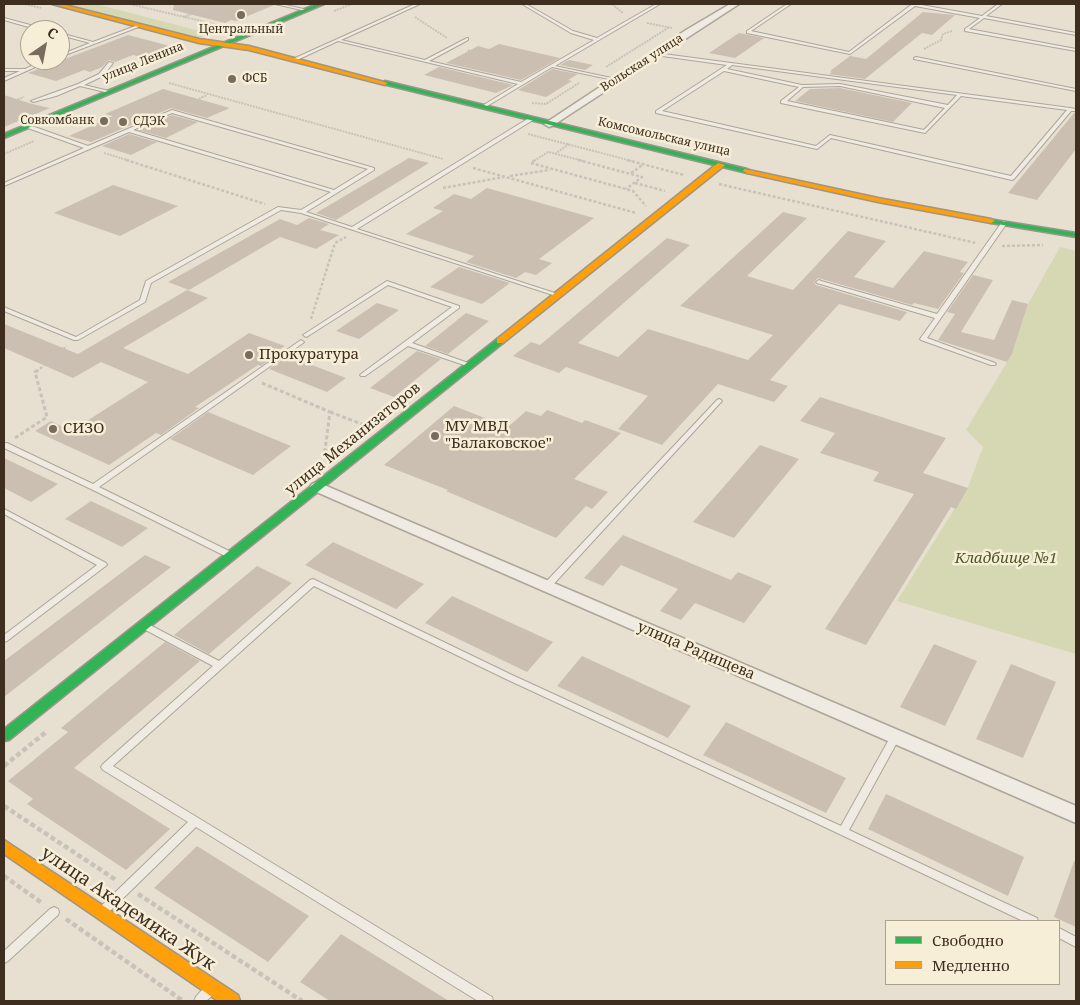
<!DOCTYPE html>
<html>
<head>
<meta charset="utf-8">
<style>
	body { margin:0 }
	#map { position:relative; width:1080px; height:1005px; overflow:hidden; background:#e7e0d1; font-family:"Noto Serif",serif }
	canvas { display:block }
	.frame { position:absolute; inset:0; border:5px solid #3d2e20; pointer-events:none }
	.legend { position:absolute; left:885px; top:920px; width:175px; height:65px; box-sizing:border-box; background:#f7eed8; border:1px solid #ada18e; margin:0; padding:6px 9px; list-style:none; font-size:15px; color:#3d2e20 }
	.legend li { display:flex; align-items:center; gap:10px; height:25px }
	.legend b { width:25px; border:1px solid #ada18e }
	.north { position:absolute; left:20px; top:20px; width:50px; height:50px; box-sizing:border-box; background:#f7eed8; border:1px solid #ada18e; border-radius:50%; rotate:33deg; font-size:14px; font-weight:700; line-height:20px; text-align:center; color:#3d2e20 }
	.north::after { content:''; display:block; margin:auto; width:18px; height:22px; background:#786c5e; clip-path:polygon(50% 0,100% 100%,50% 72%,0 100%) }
</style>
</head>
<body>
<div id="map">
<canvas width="1080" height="1005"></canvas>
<div class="frame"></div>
<ul class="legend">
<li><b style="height:6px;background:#30b455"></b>Свободно</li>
<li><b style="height:6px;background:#ff9f0a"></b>Медленно</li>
</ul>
<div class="north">С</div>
</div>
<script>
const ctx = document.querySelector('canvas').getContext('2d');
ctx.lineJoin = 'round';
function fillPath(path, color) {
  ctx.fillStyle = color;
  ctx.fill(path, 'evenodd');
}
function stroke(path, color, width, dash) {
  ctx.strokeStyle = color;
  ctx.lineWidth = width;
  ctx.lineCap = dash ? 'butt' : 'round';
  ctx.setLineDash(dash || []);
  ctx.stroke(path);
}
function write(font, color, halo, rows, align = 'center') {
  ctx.font = font + ' "Noto Serif",serif';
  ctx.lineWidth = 5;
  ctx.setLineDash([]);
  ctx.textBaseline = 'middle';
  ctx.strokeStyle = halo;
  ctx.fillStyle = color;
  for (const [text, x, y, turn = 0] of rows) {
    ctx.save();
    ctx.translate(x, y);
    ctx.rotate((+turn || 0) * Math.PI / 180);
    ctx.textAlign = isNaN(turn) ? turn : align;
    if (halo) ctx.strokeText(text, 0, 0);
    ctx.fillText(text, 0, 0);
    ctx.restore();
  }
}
fillPath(new Path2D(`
	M66,4H96L211,34L197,38Z
	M1060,247L1076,251V654L897,601L968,487L983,447L966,430L1012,354L1028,304Z`), '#d6d7b3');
fillPath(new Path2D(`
	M174,4H273L274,5L236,21L231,20L225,23L173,10Z
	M923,12L955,15L932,35L922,33L865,79L829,74L832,72L830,71L850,56L866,59Z
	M739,33L764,38L735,58L709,53Z
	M128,35L170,46L141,57L133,55L115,62L109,60L102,67L90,72L84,70L56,81L28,73Z
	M499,44L560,58L521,80L446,63L478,46L489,49Z
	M569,60L593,65L585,70L560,65Z
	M439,67L513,85L496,93L424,75Z
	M552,69L578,74L568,80L572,81L546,97L518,90Z
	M840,88L912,103L893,122L795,101L810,89Z
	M163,89L230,108L207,118L171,108L91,142L69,136L113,116L105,114Z
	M4,95L32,104L50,108L4,127Z
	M1074,113H1076V149L1037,200L1008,193Z
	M172,115L198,122L166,138L138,130Z
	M129,134L157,142L131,155L102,146Z
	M409,158L429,163L336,220L316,213Z
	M113,185L178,206L120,236L54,213Z
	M487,188L594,218L539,259L552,263L536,275L525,272L516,278L466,262L474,256L406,234L443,211L433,208L454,194L471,199Z
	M783,212L807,218L747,276L793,290L848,231L886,241L854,277L893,288L924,251L968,262L960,272L964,273L938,309L914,303L912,305L818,278L814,282L816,285L907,312L900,321L839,304L770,380L788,386L774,402L718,384L662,445L618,429L648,396L566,367L559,373L513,356L531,342L540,345L667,238L690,245L578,343L618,357L648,329L748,360L773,335L680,306Z
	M309,218L329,224L320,230L339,235L316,249L280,237L189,290L168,282L280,219L297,225Z
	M459,267L510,283L482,304L430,287Z
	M973,275L993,280L961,332L994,340L1012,300L1028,304L1012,354L1007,362L938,340L955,314L947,312Z
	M187,290L208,298L123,348L188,374L249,333L285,346L277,351L280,352L261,366L258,365L195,407L199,408L161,435L156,433L109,465L35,431L51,421L71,431L148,382L101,362L73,378L4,348V324L78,354Z
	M377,303L399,310L359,339L336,331Z
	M466,313L489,321L448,354L425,346Z
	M417,351L441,359L394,397L370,388Z
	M288,356L346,378L327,392L269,369Z
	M820,397L946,438L923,473L968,488L956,509L951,507L866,645L825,629L914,494L873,481L879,472L820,453L835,433L800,421Z
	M454,406L508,427L526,411L541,416L547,410L582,423L585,420L621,433L574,479L608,492L592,509L586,506L556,538L446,491L448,490L384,465Z
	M208,412L291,446L253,475L170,439Z
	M760,445L799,459L734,538L693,522Z
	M4,458L58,484L31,502L4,488Z
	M91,501L148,528L122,547L65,519Z
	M623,535L731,580L738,572L772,586L744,623L695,603L681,620L660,611L678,589L621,565L603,586L584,578Z
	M333,542L424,584L396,609L305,565Z
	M145,555L171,567L4,697V661Z
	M257,566L292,583L209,654L174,635Z
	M452,596L553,642L527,672L425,623Z
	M165,642L200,661L74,768L170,829L126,870L27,804L33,799L8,781L68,732L61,728Z
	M934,644L977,661L945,726L900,707Z
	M582,656L691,706L668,738L557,686Z
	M1011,664L1056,682L1023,758L976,739Z
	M726,722L846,778L826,813L703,755Z
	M886,794L1024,857L1008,896L868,829Z
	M197,846L309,916L268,962L154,888Z
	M1074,861L1076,862V927L1054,917Z
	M341,934L449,1001H330L300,982Z`), '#cbbfb2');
const lane = new Path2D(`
	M275,4H281L308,10L306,11Z
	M415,4H420L341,40L425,60L467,38H468V40L429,61L521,82L594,40L571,33L522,4H526L573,31L597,38L656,4H660L555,66L616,79L618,80V81L552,67L484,108H482V106L518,84L338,41L297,60L293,59Z
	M787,4H791L751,31L849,52L911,5L909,4H916L982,16L998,4H1002L986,16L1076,33V35L984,18L969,29L1076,49V51L965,31V29L980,18L915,6L850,54L747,33V31Z
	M4,18L45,29L46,30H39L4,20Z
	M138,25L141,26L60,57V55L90,43L60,35V33L93,42Z
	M656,53L1070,108L1076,109V111H1071L1014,179L1012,180L831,138L817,149L656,113V111L727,65L655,55L654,54ZM732,65L957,95L948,105L840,84L802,85L727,69ZM724,71L799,87L781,101V103L925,133L961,96L1067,110L1011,176L830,135L816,146L662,111ZM840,86L945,108L924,130L787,101L803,87Z
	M916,57L1076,89V91L914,59V58Z
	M45,60H51L4,81V78L20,71H4V69H25Z
	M109,62L113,63L103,76L84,85L109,91V93L80,86L56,96L33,102L31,101L78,84L99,74Z
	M172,110L374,168V170L306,212L352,227L529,118H533V120L357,229L561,295L558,297L556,296L301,213L281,210L151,283L145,302L78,340H74L4,311V307L6,308L76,337L140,300L146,281L278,207L301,210L331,192L129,132L4,186V183L84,148L25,127V125H29L88,146ZM172,113L368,169L334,190L133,130Z
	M1004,221L1007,223L927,338L995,363L996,364L995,365H991L921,340L920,339L935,318L817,283L816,282L819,280L821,281L937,314L1002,222Z
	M387,281L459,306V308L412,343L471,364L472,365L471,366H467L408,346L365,376H361L360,375L361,374L452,307L388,285L308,336L306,337L303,335Z
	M301,340L304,342L303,343L99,487L233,553L234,555L233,557H227L91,489L4,448V443H7L93,484Z
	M719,399L721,400L722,401L721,402L550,588H544L543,586L544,584L717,400Z
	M4,509L106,563L107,565L7,641L4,642V635L97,565L4,514Z
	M313,579L512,675L841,826L892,734L895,733L898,734L900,737L849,830L1037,918L1038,921H1023L812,821L506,679L314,586L113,766L492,997L493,1001H478L196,827L109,912L105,914L101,912L100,909L101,906L188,822L103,770L101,767L103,764L213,666L142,628L141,626L142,624H148L219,661L310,580Z
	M54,907L58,909L59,912L58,915L8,961L4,963V951L50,909Z
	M1059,928L1076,937V947L1059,938Z
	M209,986L213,987L215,991L213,995L206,1001H194C196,995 203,988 209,986Z`);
const street = new Path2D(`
	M730,4H739L552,126L549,127L544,124L686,30Z
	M317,482L1076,806V823L312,490L310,487L312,484Z`);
const fast = new Path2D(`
	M317,4H324L4,138V134Z
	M385,81L747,169L751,171L747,173L383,84L382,83Z
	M988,219L1076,233V237L991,223L987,221Z
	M500,338L505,341L503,343L9,740L4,741V729L497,339Z`);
const slow = new Path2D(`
	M52,4H61L199,39L249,46L388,83L385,85L249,50L199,43Z
	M718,163L725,165L503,343H497V339Z
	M744,169L878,198L991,219L995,221L991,223L878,202L747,173L743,171Z
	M4,840L238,995L240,1001H218L4,854Z`);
stroke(lane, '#ada599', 2);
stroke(street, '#ada599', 3);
stroke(fast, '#9c958a', 3);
stroke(slow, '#9c958a', 3);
stroke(new Path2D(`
	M25,4L41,8
	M130,4L222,26H231
	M612,4L623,13
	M334,11L352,4
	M184,17L218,4
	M415,17L447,38
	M647,23L672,28
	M924,49L941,40L943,34L952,31
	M468,50L488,63
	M606,67L668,28
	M169,83L443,159
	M532,103L546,104L579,83
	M188,104L207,95
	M4,105L24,97
	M4,106L24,113
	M528,134L632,161
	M104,153L130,161
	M4,154L34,141
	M555,154L569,144
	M534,161L548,152L583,161`), '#c8c2b9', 2, [2, 1]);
stroke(new Path2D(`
	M126,160L265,204
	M535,160L531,163L633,191L646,206
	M578,160L642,177L626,189
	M627,160L684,175
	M473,168L636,213
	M631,173L644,164
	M510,176L550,170
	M635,183L665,191
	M719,184L976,243
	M443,188L504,177
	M1002,246L1043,245
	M311,319L335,243L346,237
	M36,372L67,346`), '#c8c2b9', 2.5, [3, 2]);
stroke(new Path2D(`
	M262,383L330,412L325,450L331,453
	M330,412L367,426
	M15,438L47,417L35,372L37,370`), '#c8c2b9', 3, [4, 2.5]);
stroke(new Path2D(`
	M4,766L46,732
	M4,806L116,880
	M4,876L42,903
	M138,894L302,1001
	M66,919L183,1001`), '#c8c2b9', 4.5, [5, 3]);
fillPath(lane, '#efebe3');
fillPath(street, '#efebe3');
fillPath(fast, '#30b455');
fillPath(slow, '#ff9f0a');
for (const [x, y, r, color] of [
	[241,15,5,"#786c5e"],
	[232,79,5,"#786c5e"],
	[104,121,5,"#786c5e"],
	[123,122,5,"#786c5e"],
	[249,355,5,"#786c5e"],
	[53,429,5,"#786c5e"],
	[435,436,5,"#786c5e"]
]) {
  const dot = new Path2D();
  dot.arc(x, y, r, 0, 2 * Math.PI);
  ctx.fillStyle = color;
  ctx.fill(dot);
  stroke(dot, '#f7eed8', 2);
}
write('12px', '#3d2e20', '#f7eed8', [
	["Центральный",241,30,"center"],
	["ФСБ",242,79],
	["Совкомбанк",94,121,"right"],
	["СДЭК",133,122]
], 'left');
write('12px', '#3d2e20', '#f7eed8', [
	["улица Ленина",143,62,-22],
	["Вольская улица",642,63,-33],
	["Комсомольская улица",664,137,13]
]);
write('15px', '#3d2e20', '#f7eed8', [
	["Прокуратура",259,355],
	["МУ МВД",445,427],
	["\"Балаковское\"",445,444],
	["СИЗО",63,429]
], 'left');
write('15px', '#3d2e20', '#f7eed8', [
	["улица Механизаторов",353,439,-39],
	["улица Радищева",696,651,23]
]);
write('italic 15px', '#4d5a26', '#f7eed8', [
	["Кладбище №1",1006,559]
]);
write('18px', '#3d2e20', '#f7eed8', [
	["улица Академика Жук",128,909,34]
]);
</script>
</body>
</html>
